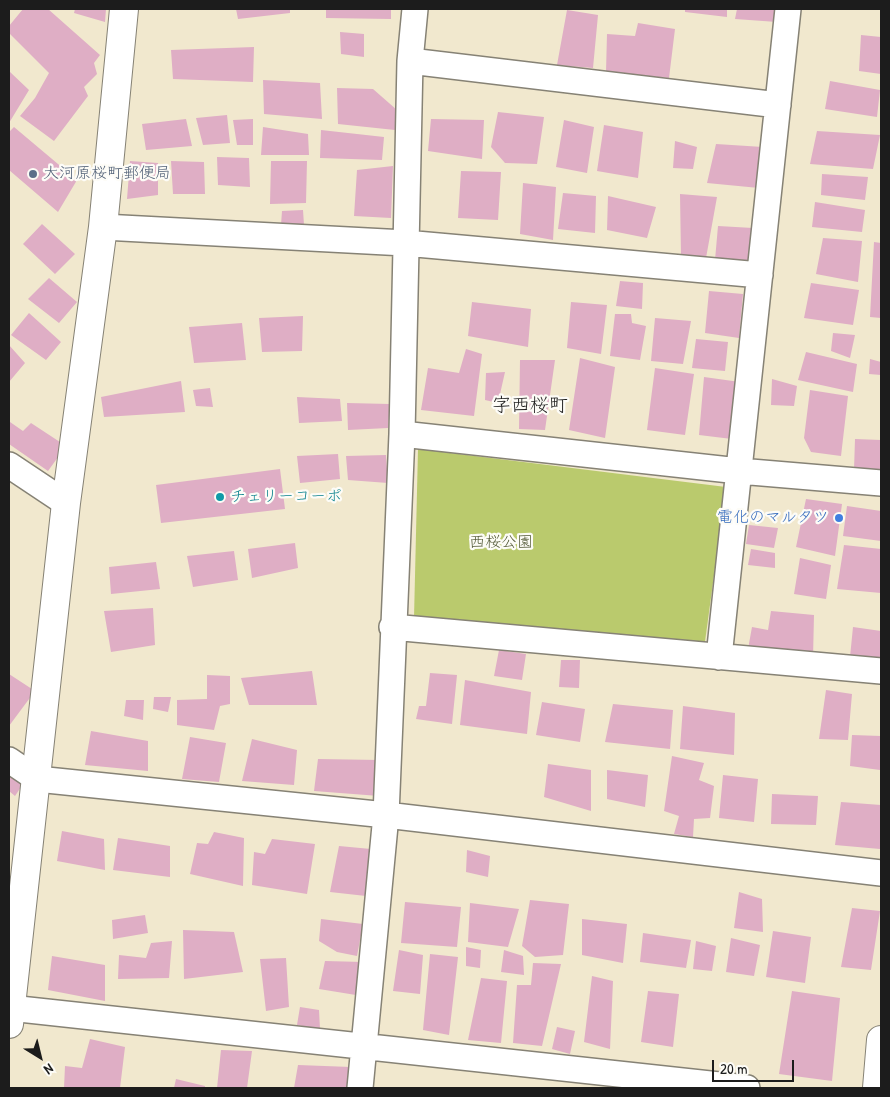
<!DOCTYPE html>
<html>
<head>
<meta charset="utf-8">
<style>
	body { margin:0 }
	#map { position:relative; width:890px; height:1097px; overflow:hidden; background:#f1e8ce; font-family:"Patrick Hand",sans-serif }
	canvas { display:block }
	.frame { position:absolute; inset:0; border:10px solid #1c1c1c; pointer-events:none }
	.north { position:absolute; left:15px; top:1032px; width:50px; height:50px; -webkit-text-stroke:4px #fdfcf7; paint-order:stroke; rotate:144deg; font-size:14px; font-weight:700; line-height:20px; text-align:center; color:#1c1c1c }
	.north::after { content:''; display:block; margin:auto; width:18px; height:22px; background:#1c1c1c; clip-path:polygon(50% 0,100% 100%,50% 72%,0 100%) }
	.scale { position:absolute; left:712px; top:1060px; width:82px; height:22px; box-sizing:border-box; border:2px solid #1c1c1c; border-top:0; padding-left:6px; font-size:15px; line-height:18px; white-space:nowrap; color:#1c1c1c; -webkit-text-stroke:4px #fdfcf7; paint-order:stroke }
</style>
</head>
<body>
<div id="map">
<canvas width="890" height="1097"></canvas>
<div class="frame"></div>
<div class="north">N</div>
<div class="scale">20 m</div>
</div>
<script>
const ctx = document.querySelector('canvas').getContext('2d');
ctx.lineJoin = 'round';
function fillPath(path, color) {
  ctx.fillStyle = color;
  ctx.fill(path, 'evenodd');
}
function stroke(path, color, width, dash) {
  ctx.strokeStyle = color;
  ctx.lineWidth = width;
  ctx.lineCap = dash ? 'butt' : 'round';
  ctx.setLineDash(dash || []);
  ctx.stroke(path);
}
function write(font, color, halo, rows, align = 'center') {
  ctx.font = font + ' "Patrick Hand","Klee One",sans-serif';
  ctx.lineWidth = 4.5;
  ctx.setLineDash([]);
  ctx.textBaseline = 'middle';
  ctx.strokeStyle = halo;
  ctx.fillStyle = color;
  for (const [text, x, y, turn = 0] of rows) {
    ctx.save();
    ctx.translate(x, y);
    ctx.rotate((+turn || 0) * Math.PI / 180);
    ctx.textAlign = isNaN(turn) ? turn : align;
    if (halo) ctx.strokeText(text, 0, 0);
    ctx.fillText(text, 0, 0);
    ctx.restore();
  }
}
fillPath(new Path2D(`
	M418,449L726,487L704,649L414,618Z`), '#baca6d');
fillPath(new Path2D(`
	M23,9H48L100,55L94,63L97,74L84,87L88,96L54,141L20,116L35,98L49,73L9,33V26Z
	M75,9H106L105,22L74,13Z
	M236,9H290V13L238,19Z
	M326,9H391V19L326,18Z
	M685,9H727V17L685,12Z
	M737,9H780L777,22L735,19Z
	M567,10L598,15L593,68L557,65Z
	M638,23L675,29L669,78L606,72L607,34L635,36Z
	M340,32L364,34V57L341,54Z
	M861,35L881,37V74L859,71Z
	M254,47L253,82L173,79L171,50Z
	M9,71L29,90L9,123Z
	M263,80L320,83L322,119L264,114Z
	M830,81L880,90L877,117L825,109Z
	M337,88L373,89L397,110L395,130L338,124Z
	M498,112L544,117L537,164L505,163L491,147Z
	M227,115L230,143L203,145L196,118Z
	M186,119L192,146L146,150L142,124Z
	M253,119V145H237L233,120Z
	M431,119L484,120L482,159L428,151Z
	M564,120L594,127L587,173L556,167Z
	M604,125L643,132L638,178L597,171Z
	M14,127L77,180L58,212L9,170V132Z
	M263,127L308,134L309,155H261Z
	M321,130L384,137L382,160L320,158Z
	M817,131L880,135L873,169L810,164Z
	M675,141L697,147L693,169L673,168Z
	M716,144L763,147L759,188L707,183Z
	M217,157L249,158L250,187L218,185Z
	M130,161L158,163V195L127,199Z
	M171,161L204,162L205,194H173Z
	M271,161H307L306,203L270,204Z
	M393,166L391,218L354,216L357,170Z
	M461,171L501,172L498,220L458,218Z
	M822,174L868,177L865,200L821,195Z
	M523,183L556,187L553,240L520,234Z
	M563,193L596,196L595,233L558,229Z
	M680,194L717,197L706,258L681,256Z
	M608,196L656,207L647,238L607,230Z
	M815,202L865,210L862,232L812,227Z
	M303,210L304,225H281L282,211Z
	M42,224L75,254L55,274L23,244Z
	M718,226L753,228L750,262L715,260Z
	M823,238L862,241L858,282L816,274Z
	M874,242L881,243V318L870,317Z
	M49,278L77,302L59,323L28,299Z
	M620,281L643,283L642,309L616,306Z
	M811,283L859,290L853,325L804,318Z
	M709,291L743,294L739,338L705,333Z
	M472,302L531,309L528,347L468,336Z
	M571,302L607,305L601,354L567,348Z
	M29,313L61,342L46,360L11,335Z
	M615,314H631L632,323L646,326L640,360L610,356Z
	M303,316L302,351L262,352L259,318Z
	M655,318L691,321L683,364L651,361Z
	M242,323L246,360L194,363L189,327Z
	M833,333L855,335L850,358L831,351Z
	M696,339L728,342L725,371L692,368Z
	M9,345L25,363L9,382Z
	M466,349L482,354L474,416L421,410L428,368L459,373Z
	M806,352L857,364L853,392L798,380Z
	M580,358L615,367L605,438L569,430Z
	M870,359L881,362V375L869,374Z
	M520,360H555L545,430L519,429Z
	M655,368L694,374L685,435L647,430Z
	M505,372L498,403L485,400L486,373Z
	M704,377L740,382L732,439L699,435Z
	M772,379L797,386L794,406L771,405Z
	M181,381L185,412L104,417L101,397Z
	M210,388L213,407L196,406L193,390Z
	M810,390L848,396L841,456L811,452L804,438Z
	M297,397L340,399L342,421L299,423Z
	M347,403L390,404L388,428L348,430Z
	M10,422L23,431L31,423L66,446L48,471L9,444Z
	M855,439L881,440V472L854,470Z
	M338,454L340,479L300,483L297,456Z
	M386,455L388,483L348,480L346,456Z
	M280,469L285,509L161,523L156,485Z
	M806,499L842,504L835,556L796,547Z
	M847,506L881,511V541L843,536Z
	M749,525L778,528L774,548L746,544Z
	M295,543L298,568L252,578L248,549Z
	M844,545L881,549V593L837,589Z
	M751,549L775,553V568L748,565Z
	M234,551L238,580L193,587L187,556Z
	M800,558L831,565L826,599L794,594Z
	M156,562L160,589L111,594L109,567Z
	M153,608L155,645L111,652L104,611Z
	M771,611L814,615L813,658L748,649L752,627L768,630Z
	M853,627L881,631V661L850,657Z
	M499,650L526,654L522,680L494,676Z
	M561,660H580L579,688L559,687Z
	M312,671L317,705H249L241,678Z
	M430,673L457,675L452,724L416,719L419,706H426Z
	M9,674L35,691L9,726Z
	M207,675L230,676V704L220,706L214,730L177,725V700L207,699Z
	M465,680L531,692L527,734L460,725Z
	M826,690L852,694L848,740L819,739Z
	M154,697H171L168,712L153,709Z
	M126,700H144L143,720L124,716Z
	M542,702L585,709L580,742L536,735Z
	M613,704L673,710L670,749L605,742Z
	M683,706L735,713L734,755L680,749Z
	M91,731L148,741V771L85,765Z
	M852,735L881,736L880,770L850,766Z
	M190,737L226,743L219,782L182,779Z
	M252,739L297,750L294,785L242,781Z
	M672,756L704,763L699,780L714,786L710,818L694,819L693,837L674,834L679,816L664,811Z
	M318,759L380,760L379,796L314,791Z
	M548,764L591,770V811L544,797Z
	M607,770L648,775L645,807L607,799Z
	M9,773L23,784L15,796L9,791Z
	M723,775L758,779L754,822L719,818Z
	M772,794L818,796L816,825L771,824Z
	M841,802L881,805L880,849L835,845Z
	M62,831L104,839L105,870L57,861Z
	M214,832L244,838L243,886L190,874L197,843L208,844Z
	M118,838L170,846V877L113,870Z
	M272,839L315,844L307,894L252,885L254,852L265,854Z
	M339,846L371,849L366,896L330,892Z
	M467,850L490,856L488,877L466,872Z
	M739,892L762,899L763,932L734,928Z
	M530,900L569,904L563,955L535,957L522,946Z
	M405,902L461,907L457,947L401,943Z
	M470,903L519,909L508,947L468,942Z
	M852,908L880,911L871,970L841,967Z
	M145,915L148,933L113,939L112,920Z
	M321,919L363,924L357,956L337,952L319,941Z
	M582,919L627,924L623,963L582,955Z
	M183,930L234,932L243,972L184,979Z
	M773,931L811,937L805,983L766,977Z
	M643,933L691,940L686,968L640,962Z
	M731,938L760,945L754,976L726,972Z
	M172,941L169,978L118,979L119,955L146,958L151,943Z
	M696,941L716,946L712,971L693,969Z
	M466,947L481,950L480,968L466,966Z
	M399,950L423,955L420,994L393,991Z
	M504,950L523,956L524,975L501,972Z
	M430,954L458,957L449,1035L423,1030Z
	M52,956L105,965V1001L48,990Z
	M286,958L289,1007L266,1011L260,959Z
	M325,961L363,962L362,996L319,989Z
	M533,963L561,964L542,1046L513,1043L517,985H531Z
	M592,976L613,981L610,1049L584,1042Z
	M481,978L507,981L501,1043L468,1040Z
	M648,991L679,994L673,1047L641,1042Z
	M792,991L840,998L832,1081L779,1074Z
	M300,1007L319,1010L320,1029L297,1025Z
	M557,1027L575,1031L570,1054L552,1049Z
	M90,1039L125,1047L120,1088H64L65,1066L82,1068Z
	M221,1050L252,1051L247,1088H217Z
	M298,1065L351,1067L349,1088H294Z
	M176,1079L205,1086V1088H174Z`), '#dfaec5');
const street = new Path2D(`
	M410,61L778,105
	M103,227L405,243L760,275
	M402,434L739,471L881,483
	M9,465L66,503
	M392,627L881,671
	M719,657L788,9
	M9,760L37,779L386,815L881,873
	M10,1008L747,1088
	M360,1088L386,815L402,434L410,61L415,9`);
const secondary = new Path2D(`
	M9,1024L66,503L103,227L124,9
	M877,1088L881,1040`);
stroke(street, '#868275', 28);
stroke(secondary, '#868275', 30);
stroke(street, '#fff', 25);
stroke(secondary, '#fff', 28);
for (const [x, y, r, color] of [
	[33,174,5,"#5c6f8a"],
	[220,497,5,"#0f9aa8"],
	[839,518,5,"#3f7fe0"]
]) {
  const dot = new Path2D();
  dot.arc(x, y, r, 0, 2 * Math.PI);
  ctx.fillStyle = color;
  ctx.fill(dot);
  stroke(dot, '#fdfcf7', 2);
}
write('16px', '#4e5e75', '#fdfcf7', [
	["大河原桜町郵便局",43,174]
], 'left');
write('16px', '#0d838f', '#fdfcf7', [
	["チェリーコーポ",230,497]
], 'left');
write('16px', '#366cbe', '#fdfcf7', [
	["電化のマルタツ",829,518]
], 'right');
write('16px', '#535938', '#fdfcf7', [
	["西桜公園",501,543]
]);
write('19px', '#1c1c1c', '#fdfcf7', [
	["字西桜町",530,406]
]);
</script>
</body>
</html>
